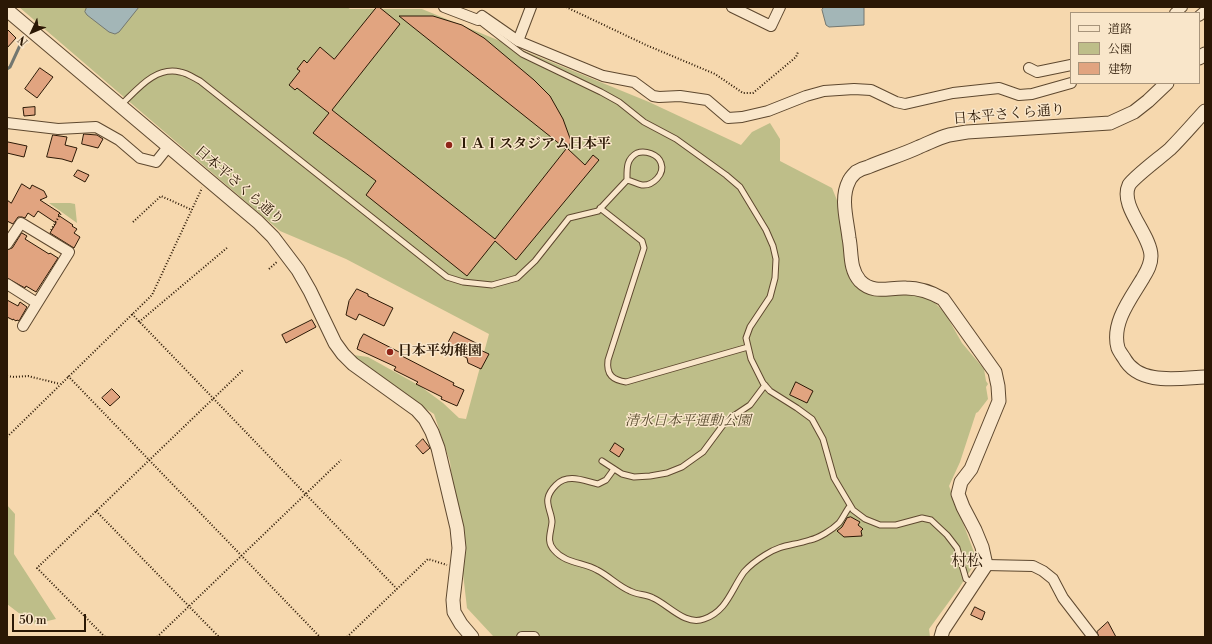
<!DOCTYPE html>
<html>
<head>
<meta charset="utf-8">
<style>
	body { margin:0 }
	#map { position:relative; width:1212px; height:644px; overflow:hidden; background:#f6d8ae; font-family:"Libre Bodoni","Noto Serif JP",serif }
	canvas { display:block }
	.frame { position:absolute; inset:0; border:8px solid #2b1805; pointer-events:none }
	.legend { position:absolute; left:1070px; top:12px; width:130px; height:72px; box-sizing:border-box; background:#f9e6ca; border:1px solid #a7947b; margin:0; padding:5px 7px; list-style:none; font-size:12px; color:#2b1805 }
	.legend li { display:flex; align-items:center; gap:8px; height:20px }
	.legend b { width:20px; border:1px solid #a7947b }
	.north { position:absolute; left:12px; top:12px; width:40px; height:40px; -webkit-text-stroke:3px #f9e6ca; paint-order:stroke; rotate:226deg; font-size:11px; font-weight:700; line-height:16px; text-align:center; color:#2b1805 }
	.north::after { content:''; display:block; margin:auto; width:14px; height:18px; background:#2b1805; clip-path:polygon(50% 0,100% 100%,50% 72%,0 100%) }
	.scale { position:absolute; left:12px; top:614px; width:74px; height:18px; box-sizing:border-box; border:2px solid #2b1805; border-top:0; padding-left:5px; font-size:12px; line-height:14px; white-space:nowrap; color:#2b1805; -webkit-text-stroke:3px #f9e6ca; paint-order:stroke }
</style>
</head>
<body>
<div id="map">
<canvas width="1212" height="644"></canvas>
<div class="frame"></div>
<ul class="legend">
<li><b style="height:5px;background:#f9e6ca"></b>道路</li>
<li><b style="height:11px;background:#bebe89"></b>公園</li>
<li><b style="height:11px;background:#e1a480"></b>建物</li>
</ul>
<div class="north">N</div>
<div class="scale">50 m</div>
</div>
<script>
const ctx = document.querySelector('canvas').getContext('2d');
ctx.lineJoin = 'round';
function fillPath(path, color) {
  ctx.fillStyle = color;
  ctx.fill(path, 'evenodd');
}
function stroke(path, color, width, dash) {
  ctx.strokeStyle = color;
  ctx.lineWidth = width;
  ctx.lineCap = dash ? 'butt' : 'round';
  ctx.setLineDash(dash || []);
  ctx.stroke(path);
}
function write(font, color, halo, rows, align = 'center') {
  ctx.font = font + ' "Libre Bodoni","Noto Serif JP",serif';
  ctx.lineWidth = 3;
  ctx.setLineDash([]);
  ctx.textBaseline = 'middle';
  ctx.strokeStyle = halo;
  ctx.fillStyle = color;
  for (const [text, x, y, turn = 0] of rows) {
    ctx.save();
    ctx.translate(x, y);
    ctx.rotate((+turn || 0) * Math.PI / 180);
    ctx.textAlign = isNaN(turn) ? turn : align;
    if (halo) ctx.strokeText(text, 0, 0);
    ctx.fillText(text, 0, 0);
    ctx.restore();
  }
}
fillPath(new Path2D(`
	M19,7H347L350,9H375L379,7L381,9H422L649,102L741,145L752,132L770,123L780,139V161L832,188L841,210L850,275L902,293L928,296L945,313L962,343L984,369L986,381L988,384L986,387L988,399L978,412L976,413L960,462L949,486L977,560L959,588L929,629L930,637H545L521,634L514,637L493,636L467,608L450,462L434,414L378,378L353,355L368,357L420,386L443,403L459,418L466,419L489,334L346,259L280,231Z
	M49,203H70L75,204L77,223Z
	M7,505L15,514L14,554L56,619L35,624L20,614L7,604Z`), '#bebe89');
const water = new Path2D(`
	M87,7H139L119,32L115,34L109,32L87,15L85,12Z
	M824,7H864V25L829,27L826,25L822,10Z`);
fillPath(water, '#a3b6b7');
stroke(water, '#737770', 1);
stroke(new Path2D(`
	M7,69L10,67L22,41`), '#737770', 3);
const building = new Path2D(`
	M377,7H379L400,24L332,110L495,239L566,149L399,16H433L462,25L484,38L534,80L550,96L563,119L571,141L568,149L585,165L593,155L599,160L516,260L495,241L467,276L366,195L376,181L313,133L329,113L297,88L295,90L289,85L300,71L297,69L304,60L307,63L320,47L334,59Z
	M7,29L16,38L7,48Z
	M40,68L53,77L37,98L25,89Z
	M35,107V115L24,116L23,108Z
	M84,134L97,135L103,139L98,148L82,144Z
	M53,135L67,137L65,145L77,148L72,162L62,159L47,157Z
	M8,142L27,146L24,157L7,153Z
	M78,170L89,175L85,182L74,176Z
	M22,184L30,189L32,185L44,191L47,197L40,200L60,213L58,215L73,225L72,226L77,229L74,233L80,237L74,248L50,233L56,223L38,211L34,217L28,213L25,218L22,217H18L13,224L7,221V200L11,203Z
	M22,233L27,236L25,239L49,254L50,253L58,258L36,292L26,286L25,288L7,278V250L12,248Z
	M357,289L368,294V296L393,308L384,326L359,314L356,320L346,315L349,301Z
	M7,300L18,306L20,302L27,307L19,321L17,320L16,321L13,319V320L7,317Z
	M312,320L316,327L286,343L282,335Z
	M454,332L480,345L478,349L489,354L481,369L468,363L467,358L446,347Z
	M364,334L401,353L400,355L454,383L453,385L464,390L457,406L441,399L442,397L416,384L418,382L394,370L396,367L357,349L360,340Z
	M796,382L813,391L807,403L790,395Z
	M112,389L120,397L110,406L102,398Z
	M423,439L430,448L423,454L416,446Z
	M615,443L624,449L619,457L610,451Z
	M851,517L860,522L858,525L863,529L861,531L862,536L844,537L837,531L842,527L847,518Z
	M975,607L985,612L982,620L971,615Z
	M1108,622L1116,637H1099L1097,632Z`);
fillPath(building, '#e1a480');
stroke(building, '#2b1805', 1);
const service = new Path2D(`
	M478,20L522,54L601,92L619,102L644,122L676,139L726,175L740,187L766,230L773,246L776,259L775,278L770,297L750,327L746,338L751,359L763,383L770,391L797,408L812,419L823,439L834,478L853,510L865,519L880,525H896L922,518L931,520L947,535L957,548L966,579L973,583
	M121,105C137,90 155,66 180,72C187,73 194,78 200,81L447,277L463,282L492,285L517,278L535,261L569,218L598,211L627,180C627,169 626,159 637,153C645,150 658,154 661,163C665,174 653,186 642,185C637,184 632,181 627,180
	M600,208L642,241L644,248L608,360C606,375 613,380 626,382L748,347
	M602,461L622,474L634,477L650,476L667,473L682,467L703,452L726,421L750,405L765,385
	M614,469L606,480L598,484C584,481 568,473 556,485C552,489 549,493 548,498C546,505 552,514 552,522C551,533 546,541 554,550C566,564 583,562 597,570C609,576 618,586 630,591C637,595 646,594 653,598C669,605 685,626 704,619C727,611 731,590 744,572C750,565 757,560 765,555C782,544 792,546 810,540C819,538 832,530 839,523C843,518 846,511 850,506`);
const minor = new Path2D(`
	M444,7L478,20L482,16L518,41L603,76L634,82L653,96L659,97L680,96L707,100L728,118L742,117L768,111L806,96L824,91L854,89L871,90L896,102L905,104L953,93L999,88L1019,95L1032,94L1071,83
	M732,7L771,26L780,7
	M1175,13L1182,7
	M1199,16L1205,11
	M518,41L531,7
	M1029,68L1037,72L1071,65
	M7,123L58,129L96,127L119,140L140,158L156,162L168,147
	M7,244L21,223L69,252L23,326
	M7,284L37,303
	M986,565L1033,566L1043,571L1053,579L1063,598L1093,637
	M522,637H534`);
const tertiary = new Path2D(`
	M7,10L258,222L273,237L298,270L310,291L335,343L343,354L353,364L417,410L425,419L432,432L438,448L457,528L459,548L453,600L454,612L461,624L472,637
	M1199,58L1205,54
	M1205,111C1193,124 1182,137 1170,149C1161,157 1134,177 1129,185C1119,206 1151,235 1151,256C1151,265 1147,271 1143,278C1131,298 1111,323 1118,348C1119,351 1122,355 1124,358C1139,386 1179,378 1205,377
	M941,637L943,630L986,565L982,547L975,530L963,507L958,494L961,482L971,469L999,401L998,386L995,372L943,299C931,292 920,288 906,288C889,287 874,295 860,281C849,269 852,252 849,238C847,220 840,198 849,181C850,178 854,174 856,172C859,170 864,168 868,167C884,160 902,155 919,147C929,143 938,138 949,135C955,134 961,133 967,132L1110,123L1134,112L1148,101L1167,83`);
stroke(service, '#5e482f', 7);
stroke(minor, '#5e482f', 12);
stroke(tertiary, '#5e482f', 15);
stroke(new Path2D(`
	M566,7L646,45L715,74L743,93H753L796,57L798,52
	M133,222L161,196L192,210
	M51,230L61,213
	M269,269L278,261
	M132,314L397,589
	M139,322L228,247
	M7,376L14,377L28,376L60,384
	M68,376L320,637
	M7,437L152,295L202,188
	M96,511L219,637
	M105,637L37,568L243,370
	M157,637L341,460
	M347,637L428,559L447,565`), '#2b1805', 2, [1, 2]);
stroke(service, '#f9e6ca', 5);
stroke(minor, '#f9e6ca', 10);
stroke(tertiary, '#f9e6ca', 13);
for (const [x, y, r, color] of [
	[449,145,4,"#8f2418"],
	[390,352,4,"#8f2418"]
]) {
  const dot = new Path2D();
  dot.arc(x, y, r, 0, 2 * Math.PI);
  ctx.fillStyle = color;
  ctx.fill(dot);
  stroke(dot, '#f9e6ca', 1.5);
}
write('14px', '#2b1805', '#f9e6ca', [
	["日本平さくら通り",1009,115,-5],
	["日本平さくら通り",239,186,41]
]);
write('bold 14px', '#2b1805', '#f9e6ca', [
	["ＩＡＩスタジアム日本平",457,145],
	["日本平幼稚園",398,352]
], 'left');
write('italic 14px', '#574a2d', '#f9e6ca', [
	["清水日本平運動公園",688,422]
]);
write('16px', '#2b1805', '#f9e6ca', [
	["村松",967,562]
]);
</script>
</body>
</html>
